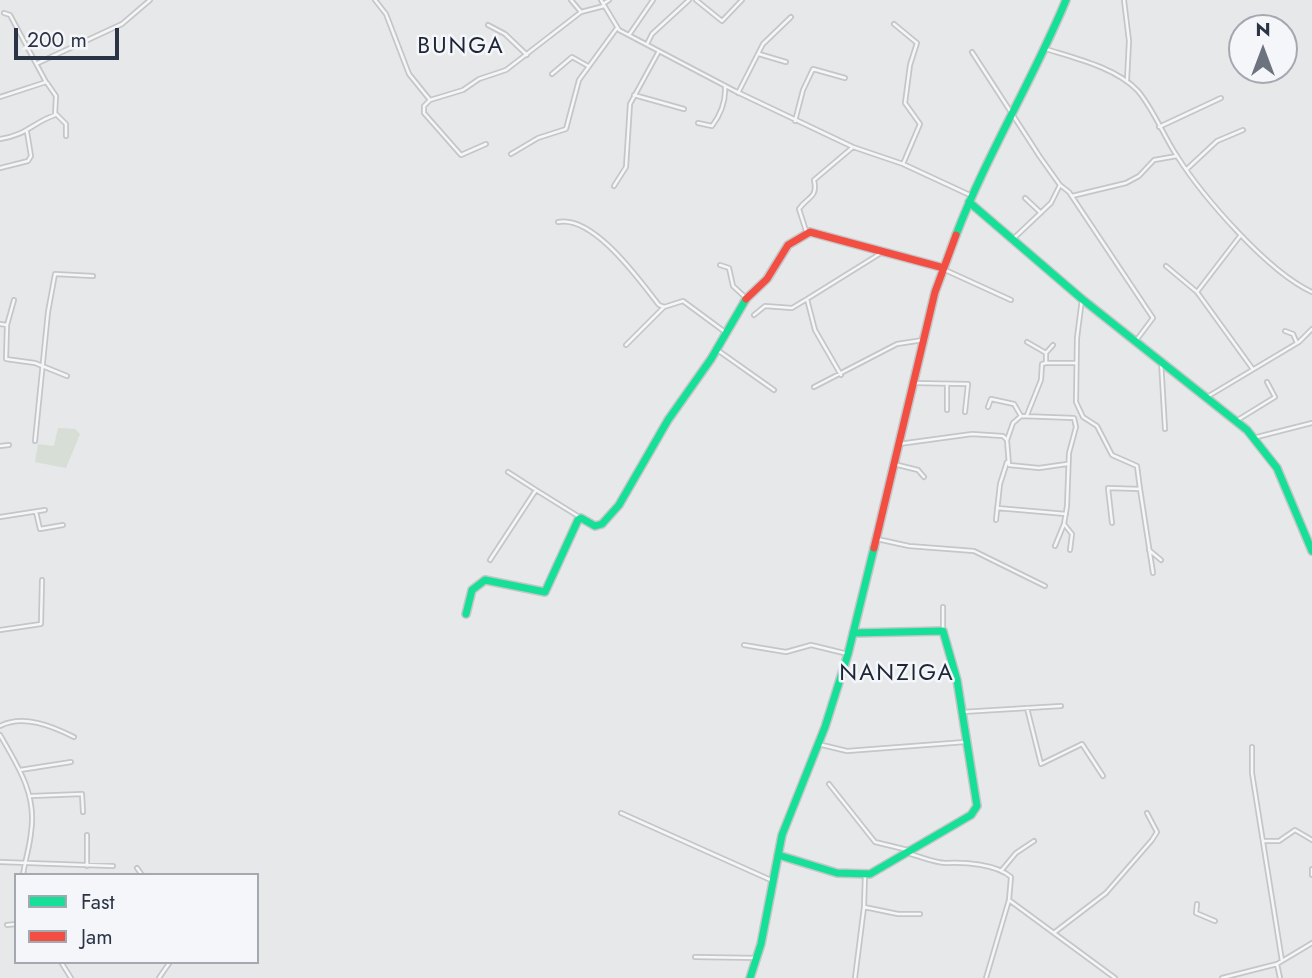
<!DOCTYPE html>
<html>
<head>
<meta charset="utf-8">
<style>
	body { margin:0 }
	#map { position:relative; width:1312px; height:978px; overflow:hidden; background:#e6e8ea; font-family:Jost,sans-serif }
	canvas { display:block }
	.legend { position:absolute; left:14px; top:873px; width:245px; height:91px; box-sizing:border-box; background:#f4f6f9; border:2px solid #a4a8b1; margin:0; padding:9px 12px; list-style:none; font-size:21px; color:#2b3445 }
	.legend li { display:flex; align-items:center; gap:14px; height:35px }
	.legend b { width:35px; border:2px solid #a4a8b1 }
	.north { position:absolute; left:1228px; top:14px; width:70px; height:70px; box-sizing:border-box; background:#f4f6f9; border:2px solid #a4a8b1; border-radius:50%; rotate:0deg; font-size:19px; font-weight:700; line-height:28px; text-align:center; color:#2b3445 }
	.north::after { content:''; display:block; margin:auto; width:24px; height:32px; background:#6c737f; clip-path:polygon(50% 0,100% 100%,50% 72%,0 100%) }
	.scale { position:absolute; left:14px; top:28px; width:105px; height:32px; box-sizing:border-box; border:4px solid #2b3445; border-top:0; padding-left:9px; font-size:21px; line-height:24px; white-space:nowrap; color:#2b3445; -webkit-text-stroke:5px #f4f6f9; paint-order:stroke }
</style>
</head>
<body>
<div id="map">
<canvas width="1312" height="978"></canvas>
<ul class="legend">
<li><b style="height:9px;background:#16e098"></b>Fast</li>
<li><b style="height:9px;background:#f24e42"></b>Jam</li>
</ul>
<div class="north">N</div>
<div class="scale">200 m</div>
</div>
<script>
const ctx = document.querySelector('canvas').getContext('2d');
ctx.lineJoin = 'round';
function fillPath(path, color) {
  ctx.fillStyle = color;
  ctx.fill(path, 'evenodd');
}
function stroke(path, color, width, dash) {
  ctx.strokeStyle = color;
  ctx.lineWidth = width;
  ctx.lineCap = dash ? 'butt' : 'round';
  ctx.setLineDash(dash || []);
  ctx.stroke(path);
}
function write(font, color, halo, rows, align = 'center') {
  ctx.font = font + ' Jost,sans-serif';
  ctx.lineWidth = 5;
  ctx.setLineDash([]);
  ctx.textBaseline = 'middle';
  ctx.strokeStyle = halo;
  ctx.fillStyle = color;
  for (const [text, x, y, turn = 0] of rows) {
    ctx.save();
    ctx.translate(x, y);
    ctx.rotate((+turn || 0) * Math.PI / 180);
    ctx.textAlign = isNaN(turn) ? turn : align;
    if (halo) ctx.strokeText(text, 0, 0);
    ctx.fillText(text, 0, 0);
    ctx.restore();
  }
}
fillPath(new Path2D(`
	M58,428L75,429L80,434L66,468L35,462L38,444L54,446Z`), '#d6ded6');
const street = new Path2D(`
	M375,0L386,14L409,74L430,100
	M571,0L581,12L604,6
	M601,0L619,30L735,91L853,147L903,164L972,196
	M696,0L722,21L742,0
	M1124,0L1129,41L1127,80
	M603,4L609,0
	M894,24L917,43L910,65L905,103L920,124L903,164
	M488,25L505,34L527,55
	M629,35L653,0
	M647,44L652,34L689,0
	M1046,49C1075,58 1117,68 1138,91C1154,110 1163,135 1177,156C1203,197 1268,272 1312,292
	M972,52L1040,157L1060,185L1069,192L1153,318L1135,342
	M759,54L786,62
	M38,63L122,24L150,0
	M552,74L572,57L588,66
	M738,93L763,44L791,17
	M634,95L684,109
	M0,97L46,82L10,15L4,13
	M56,114L66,124V136
	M795,121L803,90L813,69L845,78
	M698,123L712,126C721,114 726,101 725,86
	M1159,127L1221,98
	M0,139C27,135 32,123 55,115L56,96L47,83
	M486,144L461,155L424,113V106L430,100L463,90L479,79L506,70L581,12
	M511,154L538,138L566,129L579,80L617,28
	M0,168L28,161L31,156L27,132
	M1187,169L1217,141L1243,130
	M614,186L626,167L630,104L659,51
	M1072,196L1126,183L1139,176L1154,160L1177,156
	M1025,198L1041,213
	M558,222C594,215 640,281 659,305L664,307L683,301L725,332
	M807,234L799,209C808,196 818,198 814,180L853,147
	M1012,240L1051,203L1060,185
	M720,265L729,268L733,286L745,297
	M1166,266L1197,292L1252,368
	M943,269L1011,300
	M1197,292L1240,236
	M14,300L7,325L6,359L35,363L67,376
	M754,315L765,306L792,308L807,299
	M0,324L7,325
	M1285,331L1293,334L1297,343
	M1027,342L1046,353
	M626,345L664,307
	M1053,345L1046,353V363H1076
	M716,349L774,390
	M1161,361L1165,429
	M841,375L815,330L807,299L881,253
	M913,383L968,384L965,412
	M947,384V410
	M814,387L897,344L923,340
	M1207,397L1299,342L1312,329
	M1076,401L1077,338L1082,299
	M1076,402L1083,417L1097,426L1112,455L1137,466L1140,489L1108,488L1112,523
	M988,407L991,399L1014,404L1021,416
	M1027,415L1041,380L1042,364L1046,363
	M1236,421L1275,397L1267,382
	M1253,438L1312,423
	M1007,440L1013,423L1021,416L1074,418L1076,427L1069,453L1067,506L1064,524L1055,546
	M35,441L48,312L55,274L93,276
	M899,444L972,434L1003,436L1007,440L1009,465L1039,468L1067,464
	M0,446L9,445
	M894,464L918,470L924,477
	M508,472L536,490
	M1140,489L1153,573
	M997,508L1066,514
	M36,512L40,529L63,525
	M0,517L45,510
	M996,520L1000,484L1007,462
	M1064,524L1072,534L1070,550
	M877,539L909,546L974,551L1045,586
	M1149,550L1161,560
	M490,560L536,490L581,518
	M943,607V631
	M0,630L41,624L42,580
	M744,645L786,652L811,645L848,654
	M1027,708L1041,764L1082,744L1103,776
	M962,712L1061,706
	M0,726C23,714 52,726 74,737
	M0,735C18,766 37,795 31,832C30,846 25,860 23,875
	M818,744L847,751L965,742
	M1252,747V773L1282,961
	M20,770L71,762
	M829,784L875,842L908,850
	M31,796L82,794L83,812
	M621,813L773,881
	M87,835V866
	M1264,841H1279L1295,830L1312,840
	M907,853C919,856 934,863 946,863C965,862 996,864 1011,877L1009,900L986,978
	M0,862L113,866
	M137,868L142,875
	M1312,869V875
	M1001,871L1016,853L1034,841
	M865,875L864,907L898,914H920
	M1009,900L1115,978
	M1197,904L1196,913L1215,921
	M7,925L16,924
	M1055,932L1106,893L1152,840L1157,832L1147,813
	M695,957L758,958
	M61,962L71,978
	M1277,964L1280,978
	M159,978L170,962
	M855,978L864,907
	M1222,978L1277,964L1312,943`);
const fast = new Path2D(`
	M969,202L1082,299L1247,430L1277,468L1312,551
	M956,235C987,154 1033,80 1066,0
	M466,614L472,590L485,580L545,592L578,520L581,518L595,526L602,524L619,505L668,420L711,359L746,299
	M778,855L837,873L870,874L971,815L977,806L957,680L943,631L853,633
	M750,978L761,944L782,835L825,727L848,654L874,548`);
const jam = new Path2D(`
	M746,299L767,279L788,245L810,232L944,268
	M874,548L935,292L956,235`);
stroke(street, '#c4c6c8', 6);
stroke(fast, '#c4c6c8', 10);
stroke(jam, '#c4c6c8', 10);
stroke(street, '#f5f6f7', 2.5);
stroke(fast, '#16e098', 7);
stroke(jam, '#f24e42', 7);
ctx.letterSpacing = '2px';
write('23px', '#1d2536', '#f4f6f9', [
	["BUNGA",461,47],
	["NANZIGA",897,674]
]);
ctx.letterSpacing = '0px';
</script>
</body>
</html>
